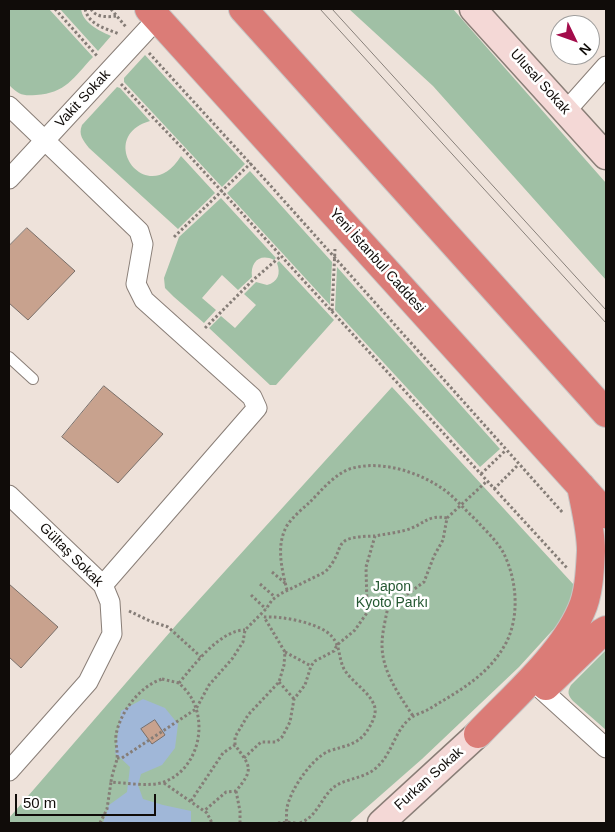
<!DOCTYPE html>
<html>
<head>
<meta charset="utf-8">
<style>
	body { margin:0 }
	#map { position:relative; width:615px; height:832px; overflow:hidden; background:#eee2da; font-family:Arial,sans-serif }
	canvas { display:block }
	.frame { position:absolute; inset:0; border:10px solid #100c09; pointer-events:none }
	.north { position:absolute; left:550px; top:15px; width:50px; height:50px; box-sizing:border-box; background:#fff; border:1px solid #9f9e9d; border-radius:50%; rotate:132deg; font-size:14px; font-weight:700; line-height:20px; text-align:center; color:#100c09 }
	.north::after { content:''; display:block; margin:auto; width:18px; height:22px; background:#a30c4b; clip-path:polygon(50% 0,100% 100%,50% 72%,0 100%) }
	.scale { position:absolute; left:15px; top:794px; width:141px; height:22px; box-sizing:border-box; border:2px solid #100c09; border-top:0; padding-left:6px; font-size:15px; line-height:18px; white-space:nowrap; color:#100c09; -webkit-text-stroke:4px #fff; paint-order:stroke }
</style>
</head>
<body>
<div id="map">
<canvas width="615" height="832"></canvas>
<div class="frame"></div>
<div class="north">N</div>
<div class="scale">50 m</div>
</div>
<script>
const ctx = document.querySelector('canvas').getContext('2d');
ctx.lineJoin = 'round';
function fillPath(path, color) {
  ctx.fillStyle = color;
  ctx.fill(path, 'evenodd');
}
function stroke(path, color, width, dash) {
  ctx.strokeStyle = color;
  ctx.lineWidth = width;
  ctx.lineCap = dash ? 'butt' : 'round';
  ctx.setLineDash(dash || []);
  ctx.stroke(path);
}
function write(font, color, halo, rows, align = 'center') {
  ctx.font = font + ' Arial,sans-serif';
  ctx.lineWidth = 5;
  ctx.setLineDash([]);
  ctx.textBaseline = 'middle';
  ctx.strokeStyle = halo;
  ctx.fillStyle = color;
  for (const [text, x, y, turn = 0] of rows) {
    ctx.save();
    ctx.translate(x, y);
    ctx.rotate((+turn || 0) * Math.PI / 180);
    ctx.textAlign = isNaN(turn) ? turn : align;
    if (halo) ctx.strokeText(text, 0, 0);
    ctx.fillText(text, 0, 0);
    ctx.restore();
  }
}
fillPath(new Path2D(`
	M9,9H49L93,57C73,78 66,93 36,95C23,96 19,95 9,85Z
	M60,9H81C83,23 98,30 111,36L98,51Z
	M349,9H453L606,183V280L433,86Z
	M145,55L245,164L222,187L124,82V78Z
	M117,87L120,88L150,121C94,137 147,211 181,156L215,193L178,229L89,148C83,140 78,135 82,125Z
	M250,171L332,262L330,305L227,193Z
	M221,198L276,258L274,260C260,253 250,262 252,277L238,290L222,275L202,298L216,310L204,323L174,297L165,288L164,278L179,237Z
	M279,261L334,320L276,385H270L209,328L221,316L235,328L256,305L244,294L256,282L267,285C278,282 281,274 277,263Z
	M337,267L500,449L480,467L335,310Z
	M392,387L574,585L570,603L561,621L519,667L422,759L349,823H9V818L177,624Z
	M606,650V730L573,701C568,695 567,692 571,685Z`), '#a0c0a5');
fillPath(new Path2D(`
	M143,699L165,708L178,724L175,748L162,765L141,774L138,785L143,799L163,805L191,811V823H103L109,805L127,792L130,767L115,753L121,711Z`), '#a0b7d8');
const building = new Path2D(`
	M27,228L75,271L28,320L9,303V246Z
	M104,386L163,434L118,483L62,437Z
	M9,584L58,627L21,668L9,657Z
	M155,720L165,735L152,744L141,729Z`);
fillPath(building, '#c8a28e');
stroke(building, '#796e68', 1);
const lane = new Path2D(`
	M9,357L33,379`);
const street = new Path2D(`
	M9,106L139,231L143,244L136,284L144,300L252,397L257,408L103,585
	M566,111L606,66
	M9,179L157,19
	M9,495L103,585L110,602L112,634L88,682L9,771
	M542,690L606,748`);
const secondary = new Path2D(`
	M473,9L606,156
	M381,823L478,734`);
const highway = new Path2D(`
	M149,9L606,514
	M243,9L606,413
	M546,686L601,633L606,630
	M478,734C511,699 562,655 581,611C589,594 590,570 591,551C591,530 585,507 581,486`);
stroke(lane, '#897e77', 12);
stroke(street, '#897e77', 21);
stroke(secondary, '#897e77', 29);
stroke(highway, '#c6c5c4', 30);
stroke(new Path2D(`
	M55,9L98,57
	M85,9C89,25 105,28 119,34
	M91,9C96,18 108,17 117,16
	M111,9L126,27
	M149,53L269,184L563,513
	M121,84L184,150L567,568
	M174,237L251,163
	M332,311L335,249
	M205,328L253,280L281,256
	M481,474L505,451
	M494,489L518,465
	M447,518C427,514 424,525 406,530C396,533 385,534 375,536L366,567L367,606L380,608L395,603L424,582L434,556L443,540L447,518L487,481
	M272,572L285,583
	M260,584L275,597
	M287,590C282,570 275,544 288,524C294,516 302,509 309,503C321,491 336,472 353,468C384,460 421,473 446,491C457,500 466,511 476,520C485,530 496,540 503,552C517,579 520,616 506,643C489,675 459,691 429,709C424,712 417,714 412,717C395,729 393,752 378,766C366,779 348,777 334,787C321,797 316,820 298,823
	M251,595L266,609
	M388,606C386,618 382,632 382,645C382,671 399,695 413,716
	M129,611L150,621L168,627L201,657
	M264,617C282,616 312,622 327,632C342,644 337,655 344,669C352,683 371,692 375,708C376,714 373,721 370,726C360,745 347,745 329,751C312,758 290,790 287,808C286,813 287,818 286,823
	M285,652L311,666
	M162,679L179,683C184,688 190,694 193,701C207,729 196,770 164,782C151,787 125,783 111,782C112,774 115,767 117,759C118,751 115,743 116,735C120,712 140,686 162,679Z
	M279,682L294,699
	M179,683C194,665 220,630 245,630
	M235,745V737L248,715L279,682L284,665L285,652L264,617
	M117,758H122L196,709L209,685L232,659L243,642L245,630L266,609L272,600L280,594L325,572C349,547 327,537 375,536
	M244,758L261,742H276L282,737L290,722L294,699L305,685L311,666L315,661L334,651L337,645L355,630L371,607
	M164,783L207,813L212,823
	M236,791L240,811V823
	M191,801L223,753L235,745C251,767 254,769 236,791L226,792L204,811
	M100,823L107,809L111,782
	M278,823L287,822L296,823`), '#857d77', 3, [2.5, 2.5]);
stroke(lane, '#fff', 10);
stroke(street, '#fff', 19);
stroke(secondary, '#f4d8d6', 26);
stroke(highway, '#db7c77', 28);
stroke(new Path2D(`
	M320,9L606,323
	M332,9L606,310`), '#89817b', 1);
write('14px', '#100c09', '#fff', [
	["Ulusal Sokak",540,82,48],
	["Vakit Sokak",83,99,-47],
	["Yeni İstanbul Caddesi",377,261,48],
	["Gültaş Sokak",71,555,45],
	["Furkan Sokak",429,779,-42]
]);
write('14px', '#255832', '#fff', [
	["Japon",392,587],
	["Kyoto Parkı",392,603]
]);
</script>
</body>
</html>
